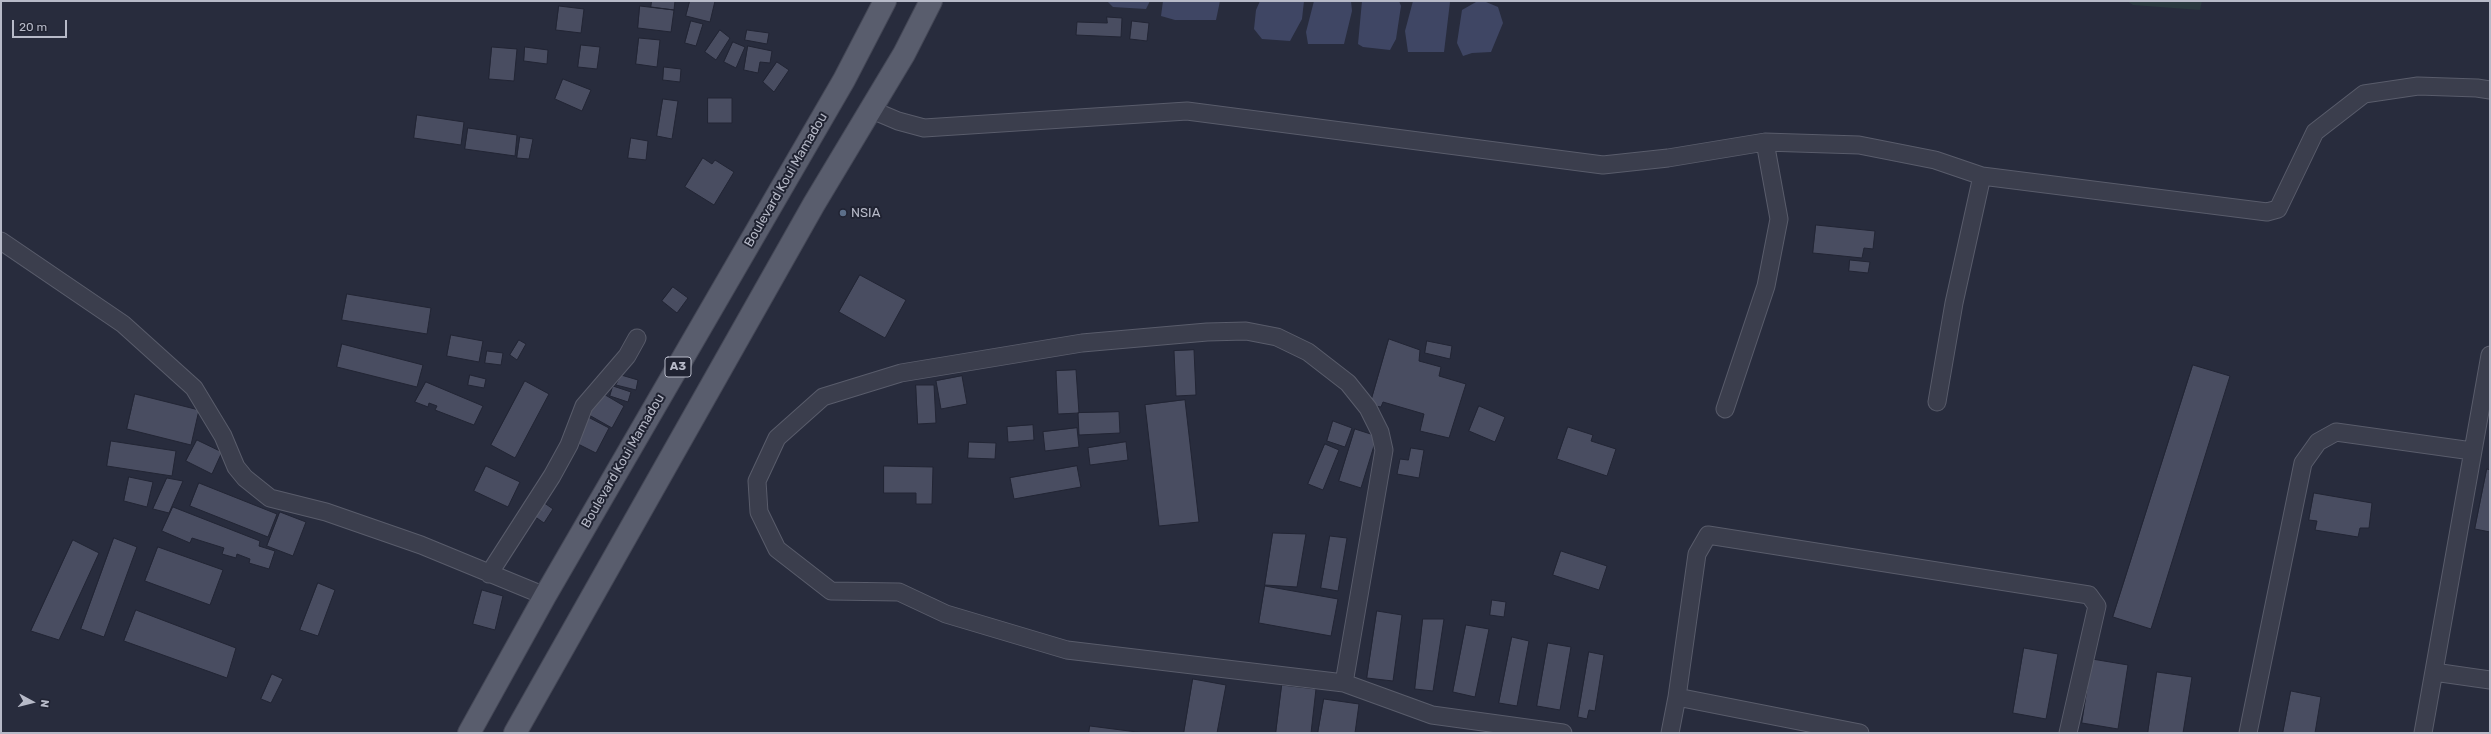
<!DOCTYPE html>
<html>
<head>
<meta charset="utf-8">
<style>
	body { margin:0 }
	#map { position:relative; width:2491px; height:734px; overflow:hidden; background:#282c3d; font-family:Rubik,sans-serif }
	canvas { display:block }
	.frame { position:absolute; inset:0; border:2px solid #b7bac8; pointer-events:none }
	.north { position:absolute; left:12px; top:682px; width:40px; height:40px; -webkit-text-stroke:3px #202332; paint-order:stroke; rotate:97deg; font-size:11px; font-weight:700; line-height:16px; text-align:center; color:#b7bac8 }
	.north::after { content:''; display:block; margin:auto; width:14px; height:18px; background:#b7bac8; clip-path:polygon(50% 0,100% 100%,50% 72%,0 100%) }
	.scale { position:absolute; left:12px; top:20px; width:55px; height:18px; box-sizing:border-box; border:2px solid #b7bac8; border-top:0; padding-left:5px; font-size:12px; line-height:14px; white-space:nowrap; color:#b7bac8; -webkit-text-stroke:3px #202332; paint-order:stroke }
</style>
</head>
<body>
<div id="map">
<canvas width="2491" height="734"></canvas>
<div class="frame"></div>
<div class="north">N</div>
<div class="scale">20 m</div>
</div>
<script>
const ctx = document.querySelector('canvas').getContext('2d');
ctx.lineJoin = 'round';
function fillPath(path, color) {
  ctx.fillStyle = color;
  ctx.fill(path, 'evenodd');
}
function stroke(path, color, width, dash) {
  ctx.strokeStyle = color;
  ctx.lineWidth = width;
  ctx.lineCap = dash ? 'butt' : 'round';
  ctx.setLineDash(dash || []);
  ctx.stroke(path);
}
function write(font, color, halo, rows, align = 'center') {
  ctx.font = font + ' Rubik,sans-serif';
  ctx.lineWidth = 4;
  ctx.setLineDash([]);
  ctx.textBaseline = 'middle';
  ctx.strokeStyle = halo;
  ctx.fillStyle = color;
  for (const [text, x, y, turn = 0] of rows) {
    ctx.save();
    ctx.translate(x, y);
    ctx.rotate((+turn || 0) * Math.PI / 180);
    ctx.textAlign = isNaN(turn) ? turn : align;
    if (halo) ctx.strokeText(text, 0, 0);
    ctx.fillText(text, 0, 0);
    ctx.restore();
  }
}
fillPath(new Path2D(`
	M2127,1H2202L2200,10L2133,5Z`), '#2a393f');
fillPath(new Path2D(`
	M1107,1H1150L1146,9L1113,7Z
	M1163,1H1220L1216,20H1175L1161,16Z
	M1260,1H1304L1302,19L1290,41L1262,39L1254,29L1256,10Z
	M1314,1H1351L1352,11L1344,44H1308L1306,32Z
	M1362,1H1399L1401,6L1396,39L1390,50L1363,47L1358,44Z
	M1413,1L1450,2L1444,52H1408L1405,31Z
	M1476,2H1486L1498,7L1503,23L1491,52L1472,53L1463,56L1457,43L1462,10Z`), '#3f4664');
const building = new Path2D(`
	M652,1H675L674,10L651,7Z
	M690,1H715L710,22L686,16Z
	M559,6L584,9L581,33L556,30Z
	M640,6L674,10L671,32L638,28Z
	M1107,17L1122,18L1121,37L1076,35L1077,22L1107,23Z
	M691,21L703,24L696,46L685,43Z
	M1132,21L1149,23L1147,41L1130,39Z
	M720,30L730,38L716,60L705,52Z
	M747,30L769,33L767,44L745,40Z
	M639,38L660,40L657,67L636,64Z
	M733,42L745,47L736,68L724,62Z
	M581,45L600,47L597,69L578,67Z
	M748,46L772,51L770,63L760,62L758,73L744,70Z
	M492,47L517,49L514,81L489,79Z
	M525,47L548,50L547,64L524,61Z
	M777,62L789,70L774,92L763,82Z
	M664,67L681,69L680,82L663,80Z
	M563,79L591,90L582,111L555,99Z
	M708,98H732V123H708Z
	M663,99L678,101L672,139L657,136Z
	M417,115L464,122L461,145L414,138Z
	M468,128L517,135L515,156L465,149Z
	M520,137L533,139L529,159L517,158Z
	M631,138L648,141L646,160L628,158Z
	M703,158L712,164L715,160L734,172L714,205L685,187Z
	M1816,225L1875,231L1873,249L1864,248L1862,258L1813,253Z
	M1850,260L1870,262L1868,273L1849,271Z
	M860,275L906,300L885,338L839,312Z
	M673,287L688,298L677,313L662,301Z
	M347,294L431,308L427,334L342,320Z
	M451,335L483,341L479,362L447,356Z
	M1389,339L1420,350L1419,361L1441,367L1439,376L1466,384L1449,438L1420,431L1424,414L1383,402L1381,407L1370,405Z
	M519,340L526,344L517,360L510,355Z
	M1427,341L1452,346L1450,359L1425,353Z
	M342,344L423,365L417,387L337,367Z
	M1194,350L1196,395L1176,396L1174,351Z
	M487,351L503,353L501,365L485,363Z
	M2193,365L2230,376L2151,629L2113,617Z
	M1076,370L1079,413L1058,414L1056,371Z
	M470,375L486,379L484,388L468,385Z
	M621,375L638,380L636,390L616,385Z
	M962,376L967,404L941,409L936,381Z
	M525,381L549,394L515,458L491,445Z
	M426,382L483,406L474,425L435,410L437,406L429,403L428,407L415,402Z
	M916,385H934L936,423L918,424Z
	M613,386L631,392L628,402L610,396Z
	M602,393L624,406L612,428L589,415Z
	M135,394L199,410L191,445L127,429Z
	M1185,400L1199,522L1159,526L1145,405Z
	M1479,406L1505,417L1495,442L1469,431Z
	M1119,412L1120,433L1079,435L1078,413Z
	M588,417L609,428L596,453L576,443Z
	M1333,421L1352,428L1345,447L1327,441Z
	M1033,425L1034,440L1008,442L1007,427Z
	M1568,427L1593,435L1591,441L1616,449L1607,476L1557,459Z
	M1077,428L1079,447L1045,451L1043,432Z
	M1355,429L1377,436L1361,488L1339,481Z
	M197,440L222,452L212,474L186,461Z
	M111,441L176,451L172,476L107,466Z
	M969,442L996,443L995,459L968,458Z
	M1126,442L1128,460L1090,465L1088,448Z
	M1325,444L1339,450L1323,490L1308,484Z
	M1411,448L1424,450L1419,478L1397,474L1400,459L1408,460Z
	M486,466L520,482L508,507L474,491Z
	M884,466L933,467L932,504H916V493H884Z
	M1077,466L1081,487L1014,499L1010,478Z
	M2487,469L2490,470V532L2475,529Z
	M129,477L153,482L147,507L124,501Z
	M167,478L183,481L169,513L153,509Z
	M199,483L277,514L268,537L190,506Z
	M2314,493L2372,503L2369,528H2360L2358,537L2315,530L2317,521L2309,520Z
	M543,502L553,509L544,523L534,516Z
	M173,507L260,541L259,546L275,551L269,569L249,563L250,559L237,554L236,558L222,554L224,548L192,538L190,543L162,531Z
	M280,512L306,522L293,556L267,546Z
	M1273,533L1306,534L1297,587L1265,585Z
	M1330,536L1347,538L1338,591L1321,588Z
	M114,538L137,547L104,637L81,629Z
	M73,540L99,553L59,640L31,631Z
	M158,547L223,570L210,605L145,581Z
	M1561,551L1607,566L1599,590L1553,575Z
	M318,583L335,590L318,636L300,630Z
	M1265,586L1338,599L1331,636L1259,623Z
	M482,590L503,596L495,630L473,624Z
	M1492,600L1506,602L1504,617L1490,615Z
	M136,610L236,648L227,678L124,641Z
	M1377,611L1402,615L1393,681L1367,678Z
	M1423,619H1444L1433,691L1415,689Z
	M1466,625L1489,629L1475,697L1453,692Z
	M1512,637L1529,641L1517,706L1499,703Z
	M1548,643L1571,647L1560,710L1537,706Z
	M2024,648L2058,654L2046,719L2013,713Z
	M1589,652L1604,655L1595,711L1589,710L1587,719L1578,717Z
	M2092,659L2128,665L2118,729L2082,723Z
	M2157,672L2192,677L2183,733H2148Z
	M272,674L283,679L271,703L261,699Z
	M1193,679L1226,685L1217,733H1184Z
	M1282,685L1316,689L1311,733H1276Z
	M2291,691L2321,697L2315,733H2283Z
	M1324,699L1359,704L1355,733H1318Z
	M1090,726L1145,733H1089Z`);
fillPath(building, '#494d61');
stroke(building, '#222534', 1);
const street = new Path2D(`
	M872,110L898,121L924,128L1187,111L1603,165L1668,158L1765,142L1859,145L1935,160L1982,176L2267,212L2278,209L2315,132L2364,94L2418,86L2477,88L2490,90
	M1,241L123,324L194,388L223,436L236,467L245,478L270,498L326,512L421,545L545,596
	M1937,402L1954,303L1982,176
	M1725,409L1766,286L1779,219L1765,142
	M489,574L552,476L569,445L584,406L627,356L637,338
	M2434,672L2490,680
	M1344,683L1384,450L1380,432L1368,408L1348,383L1308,352L1277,337L1246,331L1207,332L1082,343L901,373L823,397L777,438L757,481L759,512L777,549L831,591L899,592L946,614L1067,650L1344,683L1432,715L1563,733
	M1677,697L1697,554L1708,535L2089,595L2097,606L2068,733
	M1670,733L1677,697L1860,733
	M2248,733L2303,463L2318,442L2336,432L2472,451
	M2423,733L2490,355`);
const primary = new Path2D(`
	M469,733L545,596L844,80L885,1
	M515,733L814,204L904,54L931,1`);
stroke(street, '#595c6b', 19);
stroke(primary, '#444756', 24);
stroke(street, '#3b3e4d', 17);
stroke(primary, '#595d6d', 22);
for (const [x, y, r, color] of [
	[843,213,4,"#5c6f8a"]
]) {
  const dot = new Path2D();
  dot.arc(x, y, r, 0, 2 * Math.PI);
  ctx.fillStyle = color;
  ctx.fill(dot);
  stroke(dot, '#202332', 1.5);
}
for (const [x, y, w] of [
	[678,367,26]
]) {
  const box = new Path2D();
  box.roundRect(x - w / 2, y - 10, w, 20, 3);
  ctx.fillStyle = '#202332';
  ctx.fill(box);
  stroke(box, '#b7bac8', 1);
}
write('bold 12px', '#b7bac8', null, [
	["A3",678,367]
]);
write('13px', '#b7bac8', '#202332', [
	["Boulevard Koui Mamadou",786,180,-60],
	["Boulevard Koui Mamadou",623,461,-60]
]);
write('13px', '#b7bac8', '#202332', [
	["NSIA",851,213]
], 'left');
</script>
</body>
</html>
